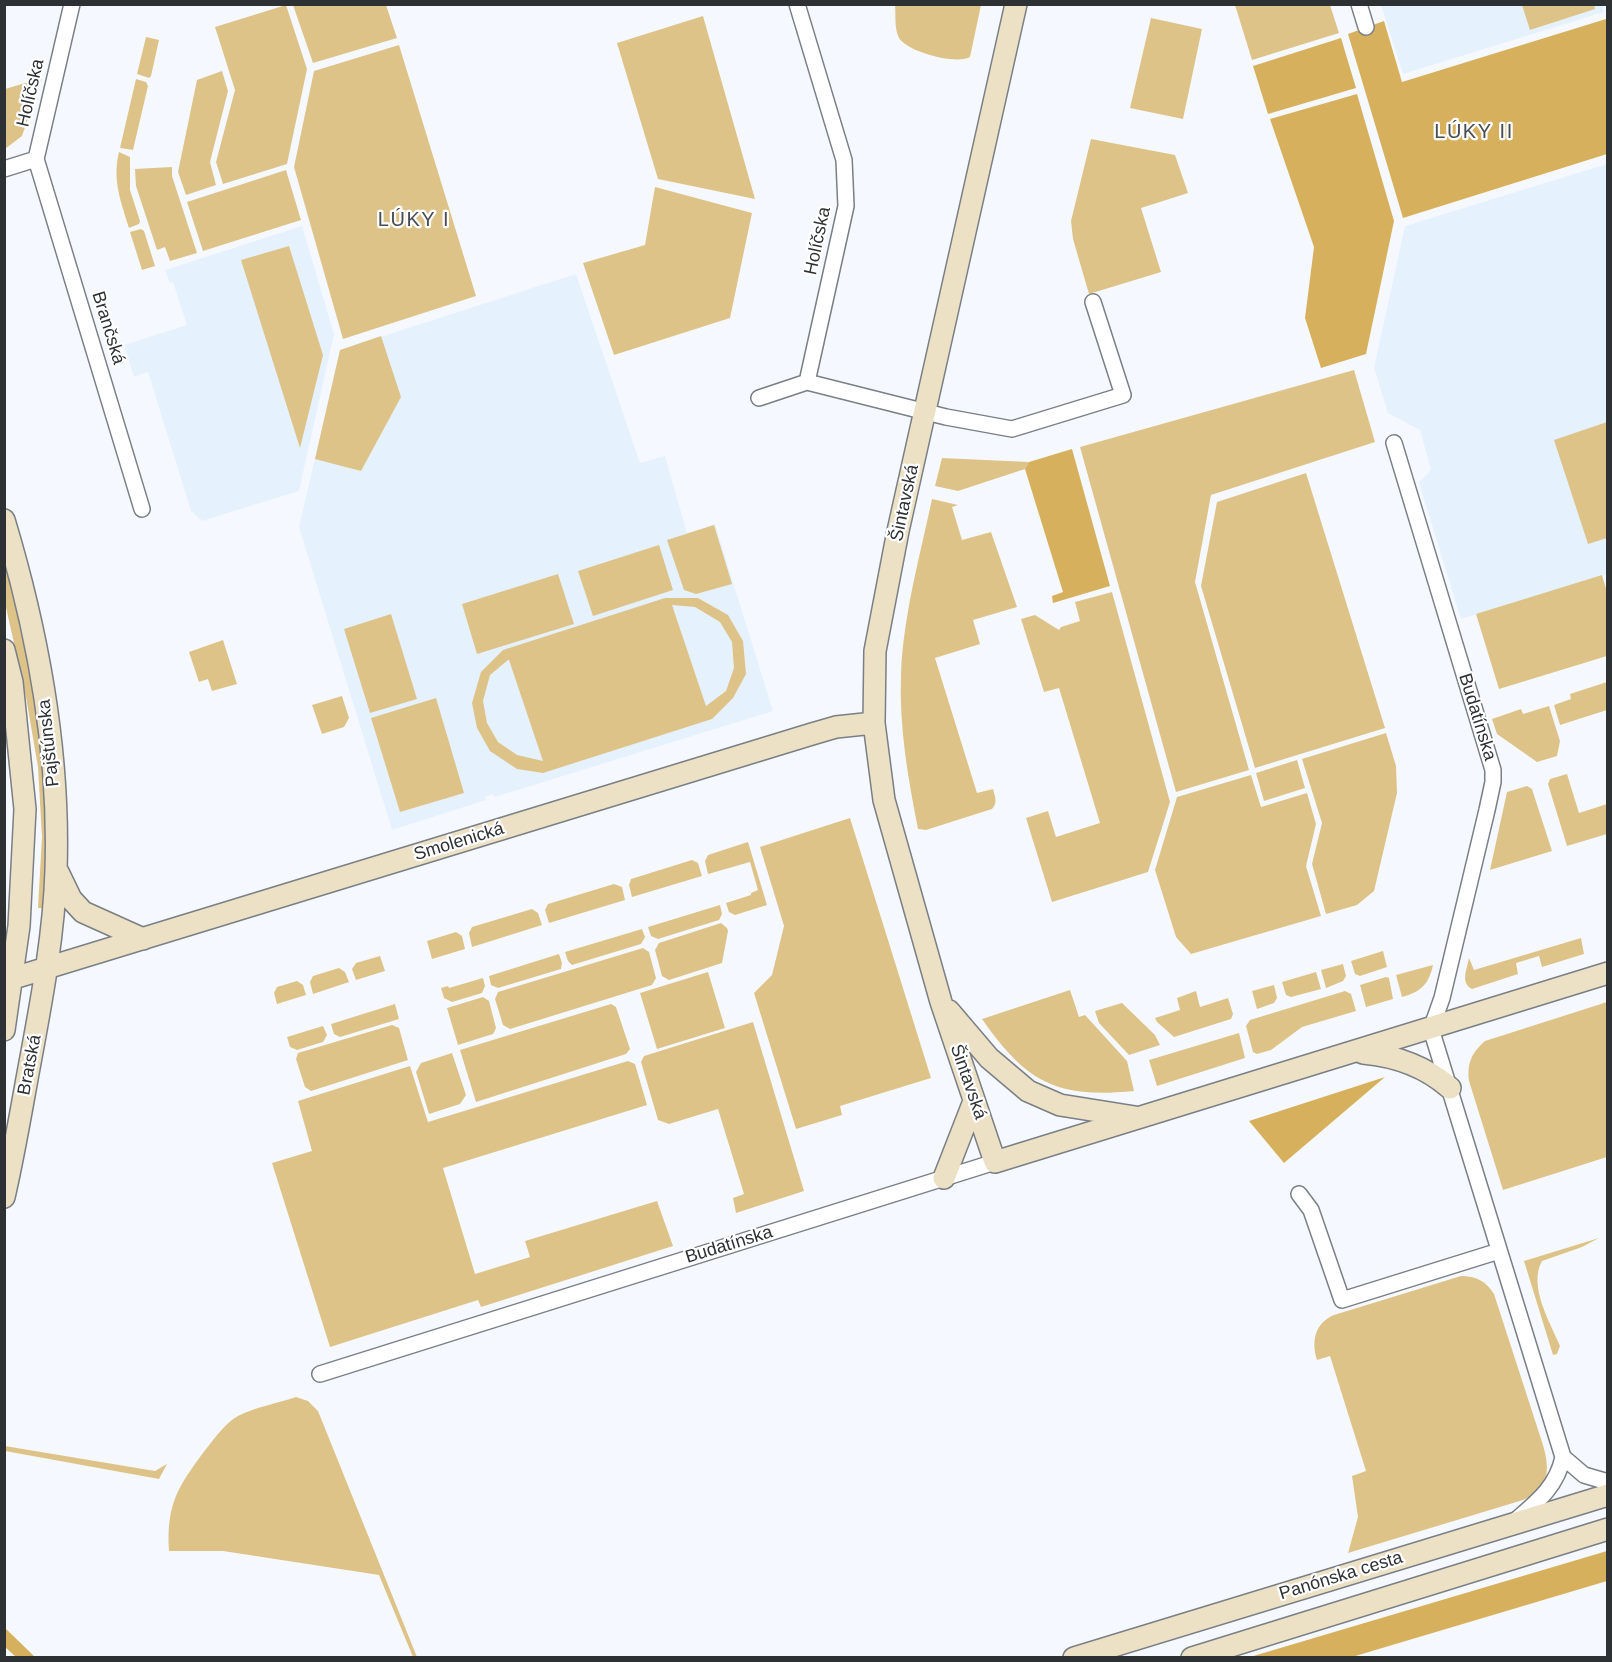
<!DOCTYPE html>
<html>
<head>
<meta charset="utf-8">
<style>
	body { margin:0 }
	#map { position:relative; width:1612px; height:1662px; overflow:hidden; background:#f5f9ff; font-family:Helvetica,sans-serif }
	canvas { display:block }
	.frame { position:absolute; inset:0; border:6px solid #2e3133; pointer-events:none }
</style>
</head>
<body>
<div id="map">
<canvas width="1612" height="1662"></canvas>
<div class="frame"></div>
</div>
<script>
const ctx = document.querySelector('canvas').getContext('2d');
ctx.lineJoin = 'round';
function fillPath(path, color) {
  ctx.fillStyle = color;
  ctx.fill(path, 'evenodd');
}
function stroke(path, color, width, dash) {
  ctx.strokeStyle = color;
  ctx.lineWidth = width;
  ctx.lineCap = dash ? 'butt' : 'round';
  ctx.setLineDash(dash || []);
  ctx.stroke(path);
}
function write(font, color, halo, rows, align = 'center') {
  ctx.font = font + ' Helvetica,sans-serif';
  ctx.lineWidth = 4.5;
  ctx.setLineDash([]);
  ctx.textBaseline = 'middle';
  ctx.strokeStyle = halo;
  ctx.fillStyle = color;
  for (const [text, x, y, turn = 0] of rows) {
    ctx.save();
    ctx.translate(x, y);
    ctx.rotate((+turn || 0) * Math.PI / 180);
    ctx.textAlign = isNaN(turn) ? turn : align;
    if (halo) ctx.strokeText(text, 0, 0);
    ctx.fillText(text, 0, 0);
    ctx.restore();
  }
}
fillPath(new Path2D(`
	M1602,4L1604,12L1403,74L1381,5Z
	M1607,164V574L1461,619L1419,483L1431,470L1420,430L1388,413L1374,368L1405,226Z
	M302,226L334,334L299,491L202,521L191,511L148,372L134,377L124,345L187,325L173,282L170,283L165,270Z
	M576,274L640,463L665,456L687,533L715,524L773,711L495,797L493,794L485,797L486,800L392,830L299,527L340,350Z`), '#e6f1fe');
fillPath(new Path2D(`
	M286,5L307,69L287,164L223,184L216,162L235,90L215,27Z
	M293,5H386L397,38L313,63Z
	M895,5H981L970,57C957,65 907,52 899,38C894,28 896,15 895,5Z
	M1235,5H1330L1339,33L1252,60Z
	M1522,5H1594L1595,9L1530,30Z
	M703,16L755,199L658,179L617,43Z
	M1151,18L1202,29L1183,119L1130,108Z
	M146,37L159,40L151,76L149,78L137,74Z
	M399,45L476,296L343,339L294,167L314,71Z
	M222,71L228,91L210,162L216,185L186,195L178,172L197,80Z
	M42,78L22,136L5,149V89Z
	M136,79L146,82L148,86L133,150L120,148Z
	M1091,139L1175,155L1188,193L1141,208L1161,272L1089,294L1073,239L1071,221Z
	M119,152L130,157V190L140,221L139,224L129,228C121,202 112,180 119,152Z
	M172,167V176L197,253L170,261L165,247L157,250L136,186L135,169Z
	M286,170L301,220L203,251L187,202Z
	M655,187L752,213L730,318L614,355L583,263L645,245Z
	M141,229L144,231L155,266L142,270L130,232Z
	M289,246L323,355L300,448L241,260Z
	M381,336L401,397L361,471L315,459L340,350Z
	M1354,370L1375,442L1211,495L1195,582L1249,770L1176,792L1080,447Z
	M1607,422V538L1588,544L1554,440Z
	M942,458L1029,462L1025,469L958,491L935,486Z
	M1306,473L1385,728L1255,768L1201,586L1217,502Z
	M932,499L958,505L952,507L962,540L991,532L1017,607L973,620L980,644L935,658L977,793L993,789C995,797 998,803 992,809L926,830L918,829C908,778 899,727 901,675C903,616 920,556 932,499Z
	M714,525L732,584L696,594L684,590L667,540Z
	M659,545L673,590L593,616L578,571Z
	M4,556C23,625 38,695 44,767C47,814 45,861 44,908H38L42,837L38,767L26,697L5,603Z
	M558,574L574,624L477,654L462,604Z
	M1602,575L1607,592V656L1499,689L1476,614Z
	M1112,592L1170,802L1148,872L1052,902L1026,818L1048,811L1056,837L1100,823L1059,688L1044,692L1021,619L1035,615L1059,630L1061,627L1080,621L1075,602Z
	M665,598H698L728,615L743,641L746,674L733,698L712,719L543,773L517,769L490,751L477,728L472,703L481,672L503,650ZM672,605L695,607L720,622L732,642L734,668L726,691L706,706ZM508,660H509L543,761L517,755L498,742L487,723L483,701L490,675Z
	M391,614L417,699L370,713L344,629Z
	M223,640L237,684L212,691L208,679L199,682L189,652Z
	M1607,682V710L1560,725L1554,705L1571,699L1570,694Z
	M342,696L349,718L344,727L322,734L312,705Z
	M436,698L464,793L400,812L371,718Z
	M1549,706L1560,741L1557,756L1537,762L1497,734L1492,719L1521,709L1523,714Z
	M1386,733L1396,766L1397,793L1374,891L1357,905L1326,914L1312,864L1322,823L1302,759Z
	M1297,760L1305,788L1264,801L1256,773Z
	M1567,774L1579,813L1607,804V834L1567,846L1548,784L1550,779Z
	M1251,775L1261,807L1307,793L1316,824L1306,866L1321,916L1191,954L1176,937L1155,870L1177,797Z
	M1527,786L1532,789L1552,851L1490,870L1507,792Z
	M850,818L931,1078L840,1106L842,1115L796,1129L754,993L772,975L784,926L760,847Z
	M748,842L767,905L735,915L729,912L726,903L751,895V893L758,890L750,862L708,874L705,861L708,855Z
	M692,860L698,863L702,876L632,897L629,885L631,879Z
	M614,884L622,887L625,900L549,923L545,910L548,904Z
	M720,905L722,914L719,920L658,939L651,936L648,927Z
	M532,909L538,913L542,925L472,947L469,933L472,927Z
	M721,923L727,928L728,931L722,963L669,980L662,976L655,950L659,943Z
	M642,929L645,937L641,944L572,965L568,961L565,952Z
	M456,932L462,936L465,949L432,959L427,941Z
	M1581,938L1584,954L1542,967L1539,956L1516,963L1518,974L1472,989C1460,983 1467,969 1469,958L1474,970Z
	M643,948L649,952L656,978L652,985L510,1029L503,1025L495,999L498,992Z
	M1383,951L1387,967L1360,976L1355,974L1351,961Z
	M559,954L562,963L561,969L498,988L491,985L489,976Z
	M380,956L385,971L356,980L352,969L356,963Z
	M1343,964L1346,976L1343,981L1326,988L1321,970Z
	M1433,965C1429,984 1421,992 1402,997L1396,975Z
	M339,968L345,972L349,982L313,994L310,982L313,976Z
	M708,972L725,1028L657,1049L640,993Z
	M1316,972L1321,989L1291,997L1286,995L1282,982Z
	M1386,977L1389,978L1393,999L1366,1007L1360,985Z
	M483,978L485,986L482,993L452,1002L444,998L441,988L448,986L449,988Z
	M297,981L303,985L306,995L277,1004L274,993L277,987Z
	M1274,985L1277,998L1274,1003L1257,1009L1252,991Z
	M1070,990L1079,1017L1085,1015L1127,1061L1134,1091C1056,1099 1026,1082 982,1019Z
	M1196,991L1200,1007L1228,998L1233,1014L1231,1019L1174,1037L1157,1022L1155,1018L1180,1010L1177,998Z
	M1345,991L1351,994L1356,1011L1302,1027L1271,1050L1257,1054L1253,1052L1246,1026L1250,1020Z
	M483,997L489,1001L496,1028L493,1034L458,1045L447,1008Z
	M1607,1002V1157L1503,1190L1469,1081C1467,1064 1471,1053 1485,1041Z
	M1122,1003L1155,1035L1160,1045L1129,1055L1099,1023L1095,1011Z
	M395,1004L399,1019L340,1037L334,1034L331,1024Z
	M611,1004L616,1007L630,1049L626,1054L476,1102L460,1050Z
	M753,1022L804,1191L736,1213L733,1198L744,1194L718,1109L669,1124L658,1120L641,1062L644,1056Z
	M392,1025L399,1028L408,1060L311,1091L305,1087L296,1059L298,1053Z
	M323,1026L327,1035L323,1042L297,1050L290,1047L287,1037Z
	M1239,1033L1245,1058L1157,1086L1149,1060Z
	M452,1053L466,1095L460,1104L429,1114L416,1072L421,1063Z
	M628,1061L635,1064L647,1105L443,1168L475,1274L530,1257L525,1241L657,1201L673,1246L481,1307L478,1300L330,1347L272,1163L312,1151L298,1101L410,1066L428,1122Z
	M1599,1238L1582,1247L1542,1261C1528,1286 1550,1322 1560,1346L1557,1354L1553,1355L1524,1261Z
	M1461,1276C1476,1276 1486,1281 1494,1294L1543,1445C1550,1470 1550,1488 1523,1500L1348,1553L1358,1517L1352,1476L1366,1471L1330,1356L1317,1360C1311,1341 1315,1323 1334,1315Z
	M296,1397L308,1401L318,1411L417,1657H413L379,1575L223,1551H169C166,1503 179,1485 206,1449C215,1438 226,1422 238,1416C256,1407 278,1403 296,1397Z
	M5,1446L155,1471L167,1464L159,1479L5,1451Z`), '#dec389');
fillPath(new Path2D(`
	M1606,19L1608,25L1607,154L1403,218L1348,34L1384,21L1402,82Z
	M1341,38L1356,88L1268,114L1253,66Z
	M1357,94L1394,221L1366,354L1321,368L1305,318L1314,247L1270,119Z
	M1072,449L1110,586L1053,603L1052,596L1063,592L1025,469L1029,462Z
	M1385,1077L1284,1163L1249,1121Z
	M1607,1551V1581L1352,1657H1250Z
	M4,1627L35,1657H16L5,1647Z`), '#d6b05d');
const street = new Path2D(`
	M797,4L844,160L846,206L807,382
	M1359,4L1366,27
	M36,159L142,509
	M36,159L72,4
	M4,169L36,159
	M759,398L807,382L946,417L1012,429L1123,395L1093,302
	M1394,443L1493,770V782L1487,810L1442,998L1431,1029L1563,1457L1584,1475L1608,1482
	M1299,1194L1311,1210L1342,1300L1499,1251
	M320,1374L995,1162
	M1516,1520C1538,1501 1557,1486 1563,1457`);
const secondary = new Path2D(`
	M1016,4L898,531L875,651L874,723L884,800L941,1002L995,1162L1608,973
	M4,520C38,633 60,752 56,870C54,936 41,1003 29,1068C21,1111 14,1154 4,1197
	M4,650L12,682L25,809L19,926L4,1030
	M58,872L71,899L83,912L143,939
	M4,981L812,734L836,727L874,723
	M949,1011L989,1058L1028,1091L1060,1105L1135,1117
	M1363,1053C1397,1056 1425,1066 1450,1088
	M944,1178L974,1101
	M1074,1658L1608,1495
	M1192,1658L1608,1529`);
stroke(street, '#7a7f85', 18);
stroke(secondary, '#7a7f85', 24);
stroke(street, '#fff', 15);
stroke(secondary, '#ece0c5', 21);
write('18px', '#2e3133', '#fff', [
	["Holíčska",31,93,-77],
	["Holíčska",818,241,-78],
	["Brančská",108,328,73],
	["Šintavská",905,503,-78],
	["Budatínska",1477,717,73],
	["Pajštúnska",49,743,-96],
	["Smolenická",459,842,-17],
	["Bratská",30,1065,-79],
	["Šintavská",968,1082,71],
	["Budatínska",729,1245,-17],
	["Panónska cesta",1341,1576,-17]
]);
ctx.letterSpacing = '1.5px';
write('20px', '#484d53', '#fff', [
	["LÚKY II",1474,132],
	["LÚKY I",414,220]
]);
ctx.letterSpacing = '0px';
</script>
</body>
</html>
